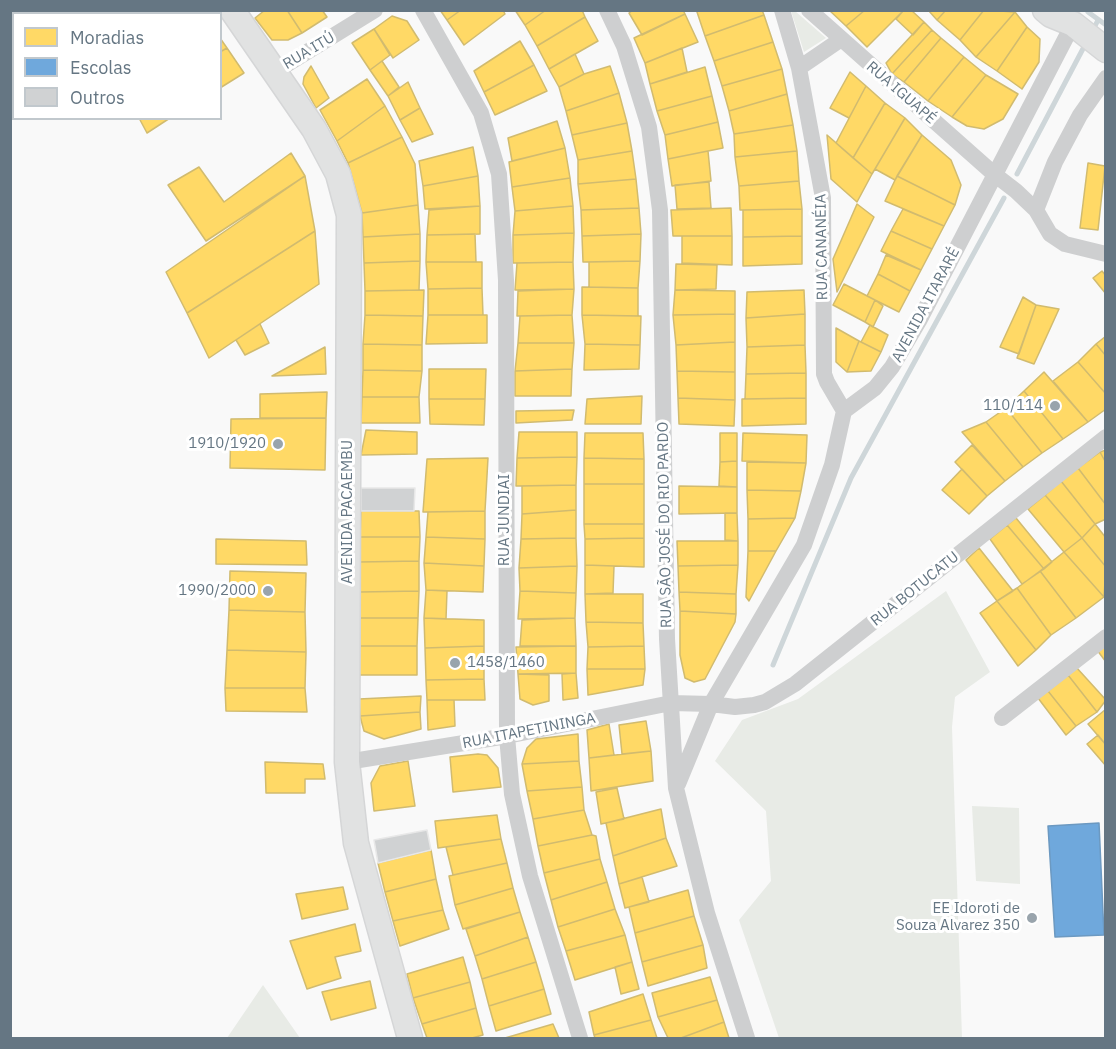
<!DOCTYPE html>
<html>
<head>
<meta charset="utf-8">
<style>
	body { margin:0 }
	#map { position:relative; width:1116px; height:1049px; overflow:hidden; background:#f9f9f9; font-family:"IBM Plex Sans",sans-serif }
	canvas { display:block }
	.frame { position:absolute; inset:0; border:12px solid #657683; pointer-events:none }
	.legend { position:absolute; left:12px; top:12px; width:210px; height:108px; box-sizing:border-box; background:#fff; border:2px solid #c1c8cd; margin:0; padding:8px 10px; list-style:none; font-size:18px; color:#657683 }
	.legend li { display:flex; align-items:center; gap:12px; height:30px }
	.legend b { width:30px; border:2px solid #c1c8cd }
</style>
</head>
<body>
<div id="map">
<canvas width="1116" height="1049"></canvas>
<div class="frame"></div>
<ul class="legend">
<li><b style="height:16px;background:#ffd966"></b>Moradias</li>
<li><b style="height:16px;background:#6fa8dc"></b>Escolas</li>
<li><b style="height:16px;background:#d0d2d3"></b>Outros</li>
</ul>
</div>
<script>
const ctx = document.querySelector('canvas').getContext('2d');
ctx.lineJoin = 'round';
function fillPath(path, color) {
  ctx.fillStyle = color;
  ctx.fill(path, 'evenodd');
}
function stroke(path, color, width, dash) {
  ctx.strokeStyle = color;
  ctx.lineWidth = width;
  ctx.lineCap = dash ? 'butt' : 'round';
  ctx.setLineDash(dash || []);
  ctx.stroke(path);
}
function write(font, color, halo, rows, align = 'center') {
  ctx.font = font + ' "IBM Plex Sans",sans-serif';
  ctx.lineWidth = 6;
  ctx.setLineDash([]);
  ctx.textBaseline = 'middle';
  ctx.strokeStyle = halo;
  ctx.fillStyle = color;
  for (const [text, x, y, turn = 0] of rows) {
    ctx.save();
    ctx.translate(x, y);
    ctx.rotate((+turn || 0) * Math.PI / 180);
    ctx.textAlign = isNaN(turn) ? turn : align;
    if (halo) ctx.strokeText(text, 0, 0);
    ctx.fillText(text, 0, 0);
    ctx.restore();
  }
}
fillPath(new Path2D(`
	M791,11H795L826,38L804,52Z
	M946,591L990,672L955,697L952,727L962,1038H779L739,920L771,881L766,811L715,761L742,720L798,699Z
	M972,806L1019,808L1020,884L976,881Z
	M263,985L300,1038H227Z`), '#e8ebe6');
const homes = new Path2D(`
	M97,10H127L121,14H99Z
	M127,10H198L193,14H121Z
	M265,10H287L302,33L288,40H272L255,18Z
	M287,10H322L327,17L302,33Z
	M440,10H461L447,20Z
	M461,10H503L505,14L464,45L447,20Z
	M515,10H546L525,25Z
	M546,10H582L585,17L537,46L525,25Z
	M633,10H683L685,14L642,35L629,13Z
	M700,10H762L764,15L705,36L697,12Z
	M829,10H865L846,26Z
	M865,10H904L867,47L846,26Z
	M904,10H911L924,22L913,35L896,19Z
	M928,10H946L937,20Z
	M946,10H984L960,40L937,20Z
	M984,10L1015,12L976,57L960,40Z
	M1015,12L1027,27L997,71L976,57Z
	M685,14L698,42L645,63L634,38Z
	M764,15L773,42L714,61L705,36Z
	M392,16L407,21L419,40L393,58L374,29Z
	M585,17L598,41L549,69L537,46Z
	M924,22L932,30L892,74L886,63Z
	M1027,27L1040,39L1039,62L1022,89L997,71Z
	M374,29L390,55L370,70L352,43Z
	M932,30L941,38L904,82L892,74Z
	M220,38L227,48L220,52Z
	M941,38L964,57L928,101L904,82Z
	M520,41L534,65L484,92L474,71Z
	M773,42L782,69L722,86L714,61Z
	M227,48L244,73L220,88V52Z
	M682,48L687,72L650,84L645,63Z
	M575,54L584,74L559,87L549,69Z
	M964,57L986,75L952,117L928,101Z
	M382,61L399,87L388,96L370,70Z
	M534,65L547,91L495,115L484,92Z
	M311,66L329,98L316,108L303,84L304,77Z
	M610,66L619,93L566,111L559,87L584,74Z
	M705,67L712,96L657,111L650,84Z
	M782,69L787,94L729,111L722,86Z
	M850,72L866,86L849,118L830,108Z
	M986,75L1018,94L1003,119L984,129L967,126L952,117Z
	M367,79L385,106L337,141L320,110Z
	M408,82L420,108L400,120L388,96Z
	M866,86L885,103L853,158L836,143Z
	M619,93L627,123L572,135L566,111Z
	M787,94L793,125L734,134L729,111Z
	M712,96L718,122L665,135L657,111Z
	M885,103L905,118L872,174L853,158Z
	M385,106L402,137L348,163L337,141Z
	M420,108L433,134L412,142L400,120Z
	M139,118H170L147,133Z
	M905,118L922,135L895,180L875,169Z
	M557,121L565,148L512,161L508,138Z
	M718,122L723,148L668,159L665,135Z
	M627,123L632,151L578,160L572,135Z
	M793,125L797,151L735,157L734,134Z
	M827,135L872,174L857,202L831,179Z
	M922,135L951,160L961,185L955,205L897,176Z
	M402,137L415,164L418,205L362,213L348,163Z
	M473,147L478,176L423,186L419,161Z
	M565,148L570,178L512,187L509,162Z
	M632,151L636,179L578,184V160Z
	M708,151L711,181L672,186L668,159Z
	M797,151L799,181L739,186L735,157Z
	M291,153L305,176L206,241L168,185L199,167L224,202Z
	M1088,163L1105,166L1098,230L1080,228Z
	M305,176L315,231L187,313L166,272Z
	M478,176L480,206L425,209L423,186Z
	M897,176L955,205L944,226L885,201Z
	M570,178L573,206L515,211L512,187Z
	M636,179L639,208L581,210L578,184Z
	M799,181L802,209L740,210L739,186Z
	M709,182L711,208L677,209L675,185Z
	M857,204L874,217L837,292L833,259Z
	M418,205L420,234L363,237L362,213Z
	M480,206V234L427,235L429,210Z
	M573,206L574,233L513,235L515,211Z
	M639,208L641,234L582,236L581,210Z
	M731,208L732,236H673L671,210Z
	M802,209V236L743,237V210Z
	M903,209L944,226L932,249L891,231Z
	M315,231L319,284L209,358L187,313Z
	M891,231L932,249L921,270L881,251Z
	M574,233L573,262L513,263V235Z
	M420,234V261L364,263L363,237Z
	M475,234L476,262H426L427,235Z
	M641,234L640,261L583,262L582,236Z
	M682,236H732V265L682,263Z
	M802,236V264L743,266V237Z
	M886,255L921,270L910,291L878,274Z
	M420,261L419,290L365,291L364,263Z
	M640,261L638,288L589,287V262Z
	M426,262H482V288L428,289Z
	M573,262L574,289L515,290L517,263Z
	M676,264L717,265L716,289L675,290Z
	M1102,271L1106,276V294L1093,278Z
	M878,274L910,291L899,312L867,296Z
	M844,284L875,300L865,322L833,305Z
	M582,287L638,288V316L582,315Z
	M482,288L483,315H428V289Z
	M574,289L572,315L517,316L518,291Z
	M424,290L423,316L365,315V291Z
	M675,290L735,291V314L673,315Z
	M804,290L805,314L746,318L747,292Z
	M1023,297L1036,305L1019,354L1000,347Z
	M875,300L883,306L873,327L865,322Z
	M1036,305L1059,309L1034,364L1017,358Z
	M735,314V342L676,345L673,315Z
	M805,314V345L747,347L746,318Z
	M365,315L423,316L422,345L363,344Z
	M428,315H487V343L426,344Z
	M572,315L574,343H518L520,316Z
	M582,315L641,316L640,345L585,344Z
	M260,324L269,343L245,355L236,340Z
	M870,325L888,335L881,352L861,342Z
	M836,328L859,341L847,372L836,362Z
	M1106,336V356L1096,344Z
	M859,341L881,352L871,371L847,372Z
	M735,342V372L677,371L676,345Z
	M518,343H574L572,369L515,371Z
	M363,344L422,345V371L363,370Z
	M585,344L640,345L639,369L584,370Z
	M1096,344L1106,356V394L1078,362Z
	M805,345L806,373L746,374L747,347Z
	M325,347L326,374L272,376Z
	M1078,362L1106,394V409L1088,422L1053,381Z
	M429,369H486L485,399H429Z
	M572,369L571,396H515V371Z
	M363,370L422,371L419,397H362Z
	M677,371L735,372V400L678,398Z
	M1044,372L1088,422L1063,439L1024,391Z
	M806,373V398L745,399L746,374Z
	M1024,391L1063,439L1042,453L1006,408Z
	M327,392L326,418H260V394Z
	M642,396L641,424H585L587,399Z
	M362,397H419L420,423H361Z
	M678,398L735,400L734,426L679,424Z
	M806,398V424L742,426V399Z
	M429,399H485L484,425L430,424Z
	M1006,408L1042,453L1023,467L986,422Z
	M574,410L572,420L516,423V411Z
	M326,418L325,470L230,468L231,419Z
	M986,422L1023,467L1005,481L962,432Z
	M366,430L417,432V454L361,455Z
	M519,432H577V457L517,458Z
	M585,433H643L644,459L584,458Z
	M720,433H737V461L720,462Z
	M743,433L807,435L806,463L742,461Z
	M972,445L1005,481L987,496L955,462Z
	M1106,450V463L1100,452Z
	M1100,452L1106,463V505L1078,468Z
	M577,457L576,485L516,486L517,458Z
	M488,458L485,511L423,512L427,459Z
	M584,458L644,459V484H584Z
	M737,461V487L719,486L720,462Z
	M747,462L806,463L801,491L747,490Z
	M1078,468L1106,505V519L1095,524L1061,481Z
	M962,469L987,496L969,514L942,490Z
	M1061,481L1095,524L1082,538L1045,495Z
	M584,484H644V524H584Z
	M576,485V510L522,514V486Z
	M679,486L737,487V513L679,514Z
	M747,490L801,491L795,518L748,519Z
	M1045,495L1082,538L1064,552L1028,509Z
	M576,510V538L521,539L522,514Z
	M361,511H419L420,537H360Z
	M485,511V539L426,537L428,512Z
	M725,513H737L738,541L725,540Z
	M795,518L776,551H748V519Z
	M1016,518L1052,562L1044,569L1007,525Z
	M584,524H644V538L585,539Z
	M1095,524L1106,538V567L1082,538Z
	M1007,525L1044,569L1022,584L990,539Z
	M360,537H420L419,561L359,562Z
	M426,537L485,539L484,566L424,563Z
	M576,538L577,566L519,568L521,539Z
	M644,538V567L585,565V539Z
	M1082,538L1106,567L1104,597L1064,552Z
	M216,539L306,541L307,565L216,564Z
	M677,541H738V565L678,566Z
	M979,548L1013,591L997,601L966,560Z
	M748,551H776L749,601L746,597Z
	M1064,552L1104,597L1076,618L1040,571Z
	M419,561V591L360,592L359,562Z
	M424,563L484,566L483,592L426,590Z
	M585,565L614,566L613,593L585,594Z
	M738,565L736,594L679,592L678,566Z
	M577,566L576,593L520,591L519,568Z
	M230,571L306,573L305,612L229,610Z
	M1040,571L1076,618L1051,635L1017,588Z
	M1017,588L1051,635L1036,650L997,601Z
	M426,590L447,591L446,619L424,618Z
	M419,591L418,618H358L360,592Z
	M520,591L576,593L575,618L518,619Z
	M679,592L736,594V614L680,611Z
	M585,594H643V623L586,622Z
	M997,601L1036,650L1018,666L980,613Z
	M229,610L305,612L306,652L227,650Z
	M680,611L736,614L735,622L705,679L694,682L685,678L680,655Z
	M358,618H418L417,646H359Z
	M424,618L484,620V646L425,648Z
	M575,618L576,646H520L522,620Z
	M586,622L643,623L644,646L588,647Z
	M1106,644V662L1097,650Z
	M359,646H417V675H358Z
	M484,646V679L426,680L425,648Z
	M576,646V673L518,674L516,647Z
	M644,646L645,669H587L588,647Z
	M227,650L306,652L305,688H225Z
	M1076,667L1106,700L1097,712L1068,675Z
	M587,669H645L643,685L588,695Z
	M576,673L578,698L563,700L562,674Z
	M518,674L549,675V701L533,705L520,699Z
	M1068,675L1097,712L1076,726L1048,691Z
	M484,679L485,700H427L426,680Z
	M225,688H305L307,712L226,711Z
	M1048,691L1076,726L1066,735L1038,698Z
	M421,696L420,712L360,716L359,699Z
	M427,700H454L455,726L428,730Z
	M1106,709V745L1088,724Z
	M420,712L421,729L384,739L364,731L360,716Z
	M646,721L651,751L622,754L619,725Z
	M609,724L614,755L589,758L587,730Z
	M578,734L579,761L522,764L527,748L536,739Z
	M1098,735L1106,745V766L1087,744Z
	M651,751L653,781L591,791L589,758Z
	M478,754L487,755L498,768L501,787L453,792L450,757Z
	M408,761L415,806L374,811L371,783L380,766Z
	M579,761L582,787L527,791L522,764Z
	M265,762L323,764L325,779H305V793H266Z
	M582,787L584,810L533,819L527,791Z
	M617,788L624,819L601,824L596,792Z
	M661,809L666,838L613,856L606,823Z
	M584,810L592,835L538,846L533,819Z
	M497,815L501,839L438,848L435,821Z
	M592,835L596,836L600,859L544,873L538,846Z
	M666,838L677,866L619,884L613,856Z
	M501,839L507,863L453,875L446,847Z
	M431,850L436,879L385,892L378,863Z
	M600,859L607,882L551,900L544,873Z
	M507,863L513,888L455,905L449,876Z
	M642,877L649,902L625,908L619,884Z
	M436,879L443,910L393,921L385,892Z
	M607,882L615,909L558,927L551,900Z
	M343,887L348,909L302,919L296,894Z
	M513,888L520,912L463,929L455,905Z
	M688,890L694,916L635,933L629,907Z
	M615,909L625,935L566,951L558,927Z
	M443,910L449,929L400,946L393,921Z
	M520,912L528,937L475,956L466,929Z
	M694,916L703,945L642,962L635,933Z
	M355,924L361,951L335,957L341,978L307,989L290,941Z
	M625,935L632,962L575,980L566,951Z
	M528,937L536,962L482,979L475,956Z
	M703,945L707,968L648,986L642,962Z
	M463,957L470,982L413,998L407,974Z
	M536,962L544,989L489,1006L482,979Z
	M632,962L639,989L621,994L615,967Z
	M710,977L717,1000L658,1017L652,993Z
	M370,981L376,1008L331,1020L322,992Z
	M470,982L476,1008L422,1024L413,998Z
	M544,989L551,1014L496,1031L489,1006Z
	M643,994L651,1020L594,1035L589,1012Z
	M717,1000L724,1022L681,1038H668L658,1017Z
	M476,1008L483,1035L472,1038H427L422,1024Z
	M651,1020L657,1038H595L594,1035Z
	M724,1022L729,1038H681Z
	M553,1024L559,1038H505Z`);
fillPath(homes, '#ffd966');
stroke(homes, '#d1bb6f', 1.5);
const schools = new Path2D(`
	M1099,823L1104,935L1055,937L1048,826Z`);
fillPath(schools, '#6fa8dc');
stroke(schools, '#6c99c1', 1.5);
stroke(new Path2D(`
	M1088,12L1106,25
	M1092,32L1098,20
	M1017,174L1086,43
	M773,665L851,478L1004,198`), '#ced6d9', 5);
const building = new Path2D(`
	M361,488H415L414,511H361Z
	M427,830L431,850L378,863L374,840Z`);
fillPath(building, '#d0d2d3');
stroke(building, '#e8e8e8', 1.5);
const secondary = new Path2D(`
	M232,10L314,129L338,174L349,215L347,762L356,843L410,1038
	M1045,10L1051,15L1073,24L1106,50`);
stroke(secondary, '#d5d6d7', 27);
stroke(new Path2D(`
	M423,10L481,113L499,174L506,280L507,736L512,794L530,876L580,1038
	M607,10L624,46L649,127L660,210L667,639L676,788L707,913L747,1038
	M782,10L799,68L823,198L824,374L827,382L844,411
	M809,10L994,174L1016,191L1036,210L1050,234L1065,244L1106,254
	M799,68L840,40
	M273,73L375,10
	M1036,210L1055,162L1080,115L1106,78
	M1002,718L1106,637
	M347,762L507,736L671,703L711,704L735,707L754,705L765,702L795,684L1106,437
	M678,784L711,704L804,545L832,465L844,411L875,388L892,367L919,321L1073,24`), '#cecfd0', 16);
stroke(secondary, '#e1e2e2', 24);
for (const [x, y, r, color] of [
	[1055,406,6,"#99a4ac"],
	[278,444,6,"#99a4ac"],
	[268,591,6,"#99a4ac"],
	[455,663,6,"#99a4ac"],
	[1032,918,6,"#99a4ac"]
]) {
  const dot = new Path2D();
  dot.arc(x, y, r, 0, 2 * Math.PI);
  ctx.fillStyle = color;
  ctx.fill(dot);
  stroke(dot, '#fff', 2);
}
write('15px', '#657683', '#fff', [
	["RUA ITÚ",309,51,-31],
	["RUA IGUAPÉ",901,93,41],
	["RUA CANANÉIA",822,247,-91],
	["AVENIDA ITARARÉ",926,305,-62],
	["AVENIDA PACAEMBU",348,512,-90],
	["RUA JUNDIAI",505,520,-90],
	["RUA SÃO JOSÉ DO RIO PARDO",665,525,-91],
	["RUA BOTUCATU",915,589,-39],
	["RUA ITAPETININGA",529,731,-11]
]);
write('15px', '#657683', '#fff', [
	["110/114",1043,406],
	["1910/1920",266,444],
	["1990/2000",256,591],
	["1458/1460",467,663,"left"],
	["EE Idoroti de",1020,909],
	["Souza Alvarez 350",1020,926]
], 'right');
</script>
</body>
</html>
